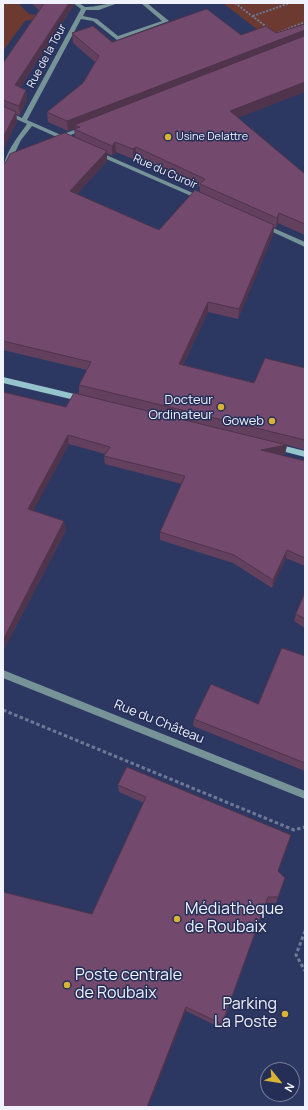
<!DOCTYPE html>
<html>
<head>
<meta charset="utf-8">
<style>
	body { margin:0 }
	#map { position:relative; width:308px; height:1110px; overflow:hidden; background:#2d3862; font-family:Manrope,sans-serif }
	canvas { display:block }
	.frame { position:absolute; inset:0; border:4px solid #f0f3fe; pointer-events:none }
	.north { position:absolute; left:260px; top:1062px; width:40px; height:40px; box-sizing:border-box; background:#242e57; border:1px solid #767d9a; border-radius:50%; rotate:120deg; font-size:11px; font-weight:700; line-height:16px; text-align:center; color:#f0f3fe }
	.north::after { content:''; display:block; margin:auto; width:14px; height:18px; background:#d9b334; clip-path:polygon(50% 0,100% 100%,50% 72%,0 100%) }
</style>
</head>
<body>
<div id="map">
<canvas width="308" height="1110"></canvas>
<div class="frame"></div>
<div class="north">N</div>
</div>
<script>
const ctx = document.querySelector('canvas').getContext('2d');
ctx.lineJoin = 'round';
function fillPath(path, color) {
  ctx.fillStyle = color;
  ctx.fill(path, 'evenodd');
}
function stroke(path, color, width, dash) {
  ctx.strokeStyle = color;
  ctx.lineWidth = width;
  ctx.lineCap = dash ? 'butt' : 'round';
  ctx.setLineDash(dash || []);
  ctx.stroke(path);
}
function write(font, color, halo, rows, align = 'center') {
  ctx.font = font + ' Manrope,sans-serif';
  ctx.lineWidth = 3;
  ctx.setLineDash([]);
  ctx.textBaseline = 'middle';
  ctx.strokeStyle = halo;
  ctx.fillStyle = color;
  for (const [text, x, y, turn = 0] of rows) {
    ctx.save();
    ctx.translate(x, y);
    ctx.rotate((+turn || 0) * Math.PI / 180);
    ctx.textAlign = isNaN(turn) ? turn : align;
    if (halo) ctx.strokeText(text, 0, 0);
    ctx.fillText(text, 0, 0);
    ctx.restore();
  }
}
fillPath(new Path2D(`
	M3,3H18L29,14L35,15V17L31,20L25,21L3,51Z
	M223,3H305V38L280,47Z`), '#6c3a30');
stroke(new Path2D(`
	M235,3L268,28
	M253,16L290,3
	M275,34L305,22`), '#707898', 2, [2, 1.5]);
stroke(new Path2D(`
	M3,710L294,830L305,827
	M305,931L296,955L305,971`), '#707898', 3, [3.5, 2.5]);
fillPath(new Path2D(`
	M73,3H79L85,7C96,7 107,3 118,3L99,10H86L83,16L97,19L118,36L162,21L141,3H147L169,21L117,40L93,21L81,19L27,120L61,135L82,127L87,128L66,137L71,140L68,142L32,126L21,140L6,171L3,173C3,155 17,138 27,124L3,113V109L22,118L81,9Z
	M97,151L202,197L203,198L200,200L198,199L95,154V152Z
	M264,224L305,242V247L262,227L261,226Z
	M3,670L305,791V799L3,678Z`), '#769398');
fillPath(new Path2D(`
	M3,377L83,396L87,399L83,402L3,383Z
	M277,444L305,451V457L274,449L273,447Z`), '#95c4cd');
fillPath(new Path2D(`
	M31,3H74V5L20,87L26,90L27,99L20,115L16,114L17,121L3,150V63L39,10Z
	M72,33L112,42L238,118L305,174V235L278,223L276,228L274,227L273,235L238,319L208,312L183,365L254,383L305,368V450L287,445L285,454L280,455L305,461V566L286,558L272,588L233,563L160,540V532L182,484L105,464L104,456L105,454L69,444L33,510L66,530L3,651V389L4,392L66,407L79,394V385L87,370L3,350V164L75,137L74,129H76V128L68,131L48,122L47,112L83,83L95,62L73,43ZM116,152L133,159L136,157L200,187V192L159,230L77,194L107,161V153L112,156Z
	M305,593V628L294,621L296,614Z
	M305,656V771L193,726L194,719L258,704Z
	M127,767L278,871L283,884L276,903H266L221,1028L186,1011L92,914L144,803L119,792L118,785Z`), '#63405e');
fillPath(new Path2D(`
	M69,3H74V5L16,94L15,85Z
	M305,30V39L75,125L76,128L68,131L67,121Z
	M305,82V92L230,121V111Z
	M26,90L27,99L20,115L19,106Z
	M16,112L17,121L3,150V138Z
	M115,142L116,152L112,156V146Z
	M136,147V157L133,159V149Z
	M107,151V161L71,201L70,191Z
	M279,213L278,223L276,228L277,218Z
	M274,225L273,235L238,319L239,309Z
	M208,302V312L179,373V364Z
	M68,435L69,444L30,517L28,509Z
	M287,445L285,454L260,458L261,450Z
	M64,521L66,530L3,651V640Z
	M287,550L286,558L272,588L273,580Z
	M186,1007V1011L148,1107H147Z`), '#50344c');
const building = new Path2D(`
	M41,3H69L15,85L26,90L19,106L3,100V63L43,5Z
	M207,9L241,35L266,26L276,33L305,24V30L67,121L47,112L83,83L99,56L72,33L93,26L112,42Z
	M305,36V82L230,111L305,174V224L279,213L277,218L200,184L205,179L136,147L133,149L115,142L112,146L74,129L80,127L75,125Z
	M3,106L16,112L3,138Z
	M65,133L107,151L70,191L159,230L195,190L274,225L239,309L208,302L179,364L254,383L265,358L305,368V440L79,385L91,362L3,341V164L6,162L10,154Z
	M3,392L66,407L74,393L287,445L261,450L305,461V558L287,550L273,580L234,555L160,532L185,476L104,456L110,447L68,435L28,509L64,521L3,640Z
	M305,593V619L296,614Z
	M282,648L305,656V763L194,719L211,684L258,704Z
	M127,767L291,835L278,871L285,878L278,897H268L222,1024L186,1007L147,1107H3V892L92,914L146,797L118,785Z`);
fillPath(building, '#734a6d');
stroke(building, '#50344c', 1);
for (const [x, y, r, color] of [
	[168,137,4,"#d9b334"],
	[221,407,4,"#d9b334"],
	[272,421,4,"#d9b334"],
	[177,919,4,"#d9b334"],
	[67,985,4,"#d9b334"],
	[285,1014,4,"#d9b334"]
]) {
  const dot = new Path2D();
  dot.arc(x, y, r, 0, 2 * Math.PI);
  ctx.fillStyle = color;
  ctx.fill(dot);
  stroke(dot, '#242e57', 1.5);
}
write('11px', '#f0f3fe', '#242e57', [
	["Rue de la Tour",47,56,-62],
	["Rue du Curoir",165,172,24]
]);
write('11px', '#f0f3fe', '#242e57', [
	["Usine Delattre",176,137]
], 'left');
write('13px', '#f0f3fe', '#242e57', [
	["Docteur",213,400],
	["Ordinateur",213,415],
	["Goweb",264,421]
], 'right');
write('13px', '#f0f3fe', '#242e57', [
	["Rue du Château",159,722,22]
]);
write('16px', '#f0f3fe', '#242e57', [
	["Médiathèque",185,910],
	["de Roubaix",185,928],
	["Poste centrale",75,976],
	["de Roubaix",75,994],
	["Parking",277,1005,"right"],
	["La Poste",277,1023,"right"]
], 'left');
</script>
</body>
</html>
